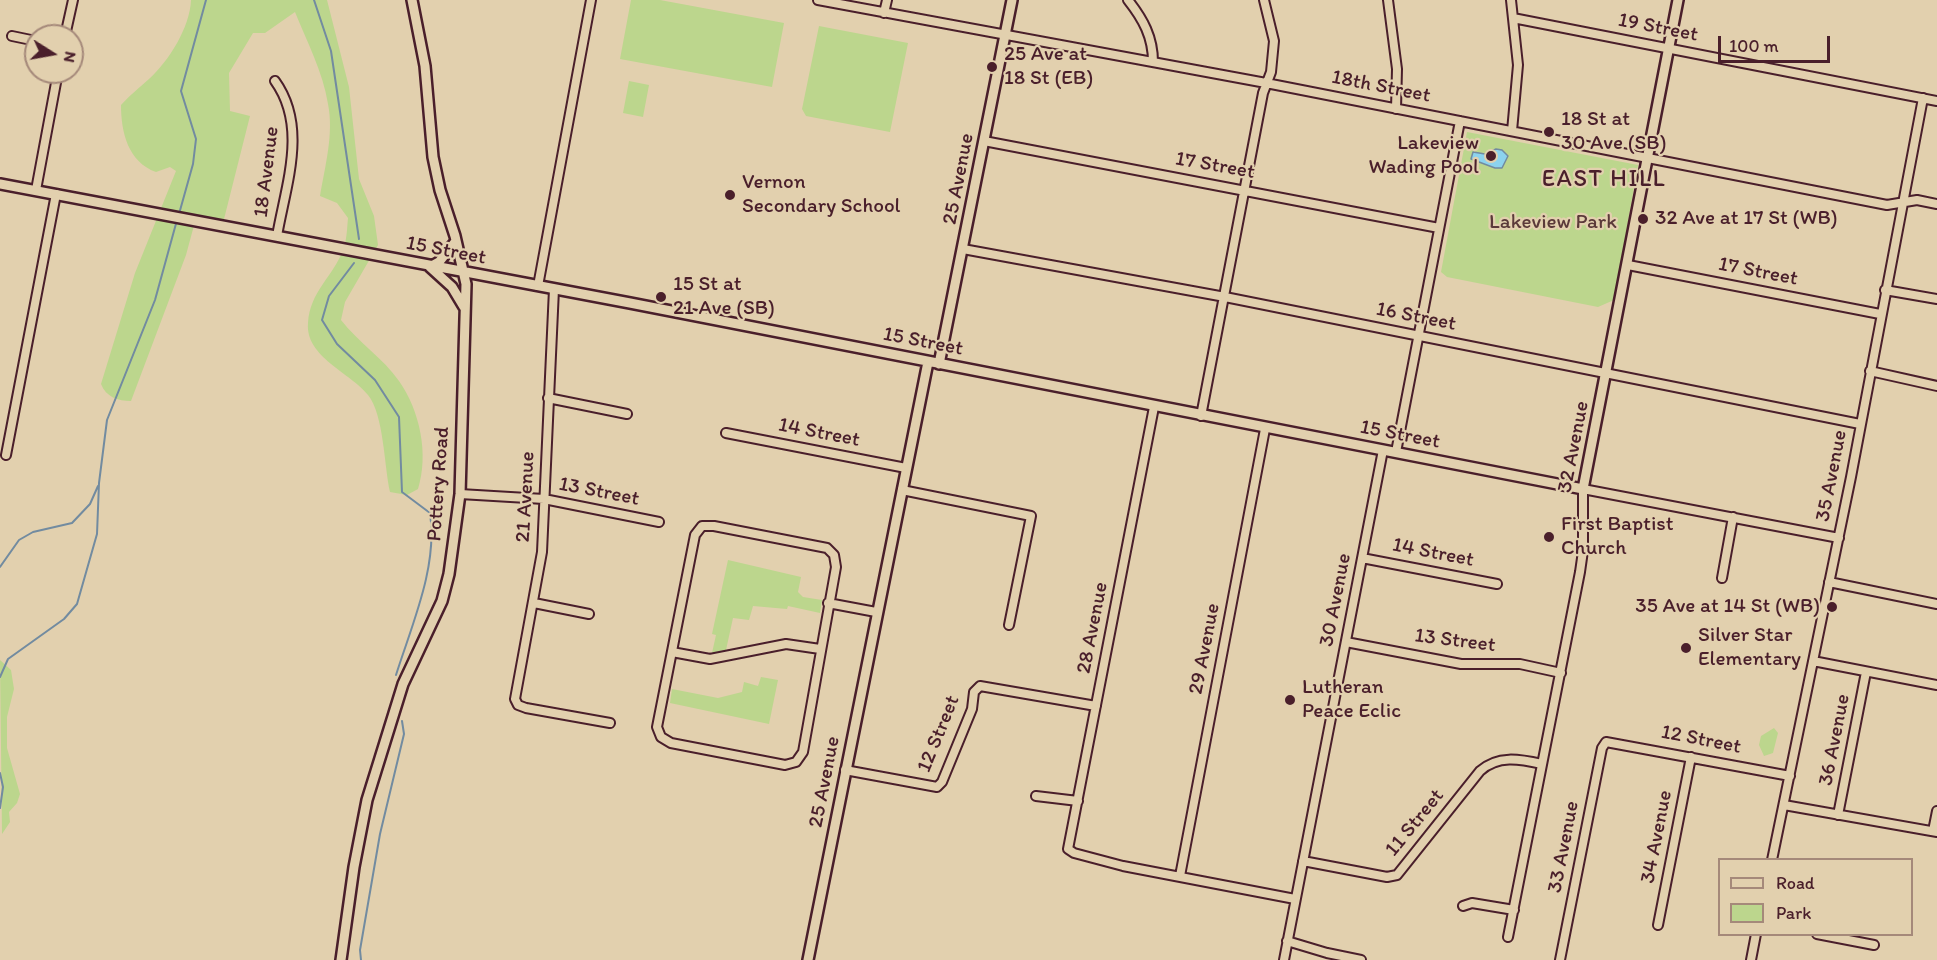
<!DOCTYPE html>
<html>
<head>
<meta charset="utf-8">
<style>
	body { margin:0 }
	#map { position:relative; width:1937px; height:960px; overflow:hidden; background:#e2d0ae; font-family:Itim,sans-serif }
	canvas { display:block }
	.legend { position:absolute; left:1718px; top:858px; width:195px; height:78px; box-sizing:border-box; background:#e2d0ae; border:2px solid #a5897a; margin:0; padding:8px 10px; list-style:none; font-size:18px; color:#4a1f2b }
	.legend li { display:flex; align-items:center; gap:12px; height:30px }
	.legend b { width:30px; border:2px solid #a5897a }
	.north { position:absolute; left:24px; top:24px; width:60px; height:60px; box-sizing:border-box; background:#e2d0ae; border:2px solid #a5897a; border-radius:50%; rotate:101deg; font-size:16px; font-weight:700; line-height:24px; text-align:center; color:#4a1f2b }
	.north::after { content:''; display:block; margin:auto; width:21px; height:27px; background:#4a1f2b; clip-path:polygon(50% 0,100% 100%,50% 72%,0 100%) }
	.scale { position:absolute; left:1718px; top:36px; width:112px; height:27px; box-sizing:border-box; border:3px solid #4a1f2b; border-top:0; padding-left:8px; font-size:18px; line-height:21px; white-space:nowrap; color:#4a1f2b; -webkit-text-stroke:4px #e2d0ae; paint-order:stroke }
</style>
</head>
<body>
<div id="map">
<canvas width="1937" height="960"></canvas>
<ul class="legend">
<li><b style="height:8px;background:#e2d0ae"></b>Road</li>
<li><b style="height:16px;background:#bcd68d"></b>Park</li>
</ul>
<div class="north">N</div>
<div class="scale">100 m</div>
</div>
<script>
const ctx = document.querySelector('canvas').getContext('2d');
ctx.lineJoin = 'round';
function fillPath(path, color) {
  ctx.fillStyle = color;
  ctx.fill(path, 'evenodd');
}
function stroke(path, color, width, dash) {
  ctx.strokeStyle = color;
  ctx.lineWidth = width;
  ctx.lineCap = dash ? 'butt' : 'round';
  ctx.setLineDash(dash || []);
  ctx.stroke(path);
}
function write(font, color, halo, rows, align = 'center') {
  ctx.font = font + ' Itim,sans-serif';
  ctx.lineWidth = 4.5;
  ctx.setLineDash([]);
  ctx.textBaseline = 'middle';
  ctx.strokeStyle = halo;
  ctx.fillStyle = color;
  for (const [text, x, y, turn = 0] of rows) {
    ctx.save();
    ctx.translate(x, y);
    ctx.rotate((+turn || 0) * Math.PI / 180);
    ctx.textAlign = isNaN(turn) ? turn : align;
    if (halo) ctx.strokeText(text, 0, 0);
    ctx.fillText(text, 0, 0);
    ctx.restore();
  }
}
fillPath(new Path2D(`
	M191,0H327L349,87L359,179L374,216L378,245L345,302L341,320C358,342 383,358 399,381C420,411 429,454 418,489L407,495L390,492C384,465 384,415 368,395C351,373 305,357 308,323C310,291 333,277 343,250C347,240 347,228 348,218L337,203L320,196C325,166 334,134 328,104C323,72 307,42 295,12L265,33H253L229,73L230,111L250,116L223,223L196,218L186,255L131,401C118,401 106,397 101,384L135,273L176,171L170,167L156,172C128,162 121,132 121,105C130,95 139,88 149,79C169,61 190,27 191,0Z
	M631,0H660L784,23L772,87L620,59Z
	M819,26L908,43L890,132L806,116L802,109Z
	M629,81L649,85L643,117L623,113Z
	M1467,132L1638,165L1614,300L1598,307L1447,277L1441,272Z
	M728,560L801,577L798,592L803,597L822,600L820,613L788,606L787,609L753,606L749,620L733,618L726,650L712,653L716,635L712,634Z
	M0,660L11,670L14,689L7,717V748L20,794L17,803L9,812L10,822L2,834Z
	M761,677L778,680L769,724L670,703L672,689L718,698L742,692L744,682L758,686Z
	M1774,728L1778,733L1773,753L1764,756L1759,745L1761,736Z`), '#bcd68d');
const water = new Path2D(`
	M1496,149L1502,150L1508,156L1502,168H1495L1471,159L1473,152L1485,154Z`);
fillPath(water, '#8cd3ee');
stroke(water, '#728ba0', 1.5);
stroke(new Path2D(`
	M314,0L331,51L359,239
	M179,214L193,164L196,139L181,91L206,0
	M354,263L329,296L322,320L337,344L375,380L399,417L402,492L430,513C438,567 412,624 396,675
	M0,567L19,540L33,532L72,523L90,504L98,486
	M0,677L8,659L64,619L77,604L97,534L99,483L107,420L155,300L177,220
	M0,773L3,787L0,808
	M361,960L360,950L380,834L404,734L402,721`), '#728ba0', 2);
const minor = new Path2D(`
	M818,0L1266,83L1887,205L1917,200L1937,204
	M1128,0C1143,19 1153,37 1153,62
	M1388,0L1397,69L1396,109
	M1511,0L1518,65L1512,131
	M884,13L887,0
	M1513,18L1937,101
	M12,36L36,41
	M65,36L73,0
	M275,81C308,127 286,184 277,236
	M984,141L1439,228
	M36,190L58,72
	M963,249L1225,297L1860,424
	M1628,265L1880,314
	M538,286L591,0
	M554,289L542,552L515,699L518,705L526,708L610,723
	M1885,290L1937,299
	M1870,371L1937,386
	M548,398L627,414
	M1154,407L1068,849L1074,853L1123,866L1295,899
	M1201,416L1263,93L1271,72L1274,41L1264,0
	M726,433L906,468
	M1396,452L1460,121
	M6,455L56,194
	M902,490L1031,516L1009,625
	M460,494L544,499L659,522
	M702,526H714L827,548L834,555L836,567L803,752L796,762L785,765L671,743L661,737L657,727L695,535Z
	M1362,558L1497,584
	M1722,578L1733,517
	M1829,582L1937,604
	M534,603L589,614
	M828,603L876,612
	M1346,642L1461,664H1520L1561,673
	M672,652L710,659L786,644L820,649
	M1813,661L1937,685
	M845,770L937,787L942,782L972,709L974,692L980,686L1096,706
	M1036,796L1078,801
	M1784,805L1937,832
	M1838,815L1866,672
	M1933,831L1937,811
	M1772,860L1851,477L1923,98
	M1303,861L1387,877L1397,875L1480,771C1498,755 1519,759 1542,764
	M1180,876L1265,429
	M1463,906L1472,903L1514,910
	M1658,925L1691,757
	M1817,934L1874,945
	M1508,937L1580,572L1583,551V489L1839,538
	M1287,941L1327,953L1361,960
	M1284,960L1383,450
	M1560,960L1602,748L1606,742L1790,776
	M1751,960L1756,934`);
const tertiary = new Path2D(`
	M0,184L630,303L1583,489L1678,0
	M456,241L439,262L430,267L452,287L464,307
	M939,364L1012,0
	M341,960L354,867L367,800L403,684L442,601L449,574L460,494L466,284L455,236L440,190L433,157L425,66L412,0
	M808,960L928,362`);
stroke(minor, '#4a1f2b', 12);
stroke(tertiary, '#4a1f2b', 14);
stroke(minor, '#e2d0ae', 8);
stroke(tertiary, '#e2d0ae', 9);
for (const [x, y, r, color] of [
	[992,67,6,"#4a1f2b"],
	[1549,132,6,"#4a1f2b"],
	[1491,156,6,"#4a1f2b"],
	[730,195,6,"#4a1f2b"],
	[1643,219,6,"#4a1f2b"],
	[661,297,6,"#4a1f2b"],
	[1549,537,6,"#4a1f2b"],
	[1832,607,6,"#4a1f2b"],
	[1686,648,6,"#4a1f2b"],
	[1290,700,6,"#4a1f2b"]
]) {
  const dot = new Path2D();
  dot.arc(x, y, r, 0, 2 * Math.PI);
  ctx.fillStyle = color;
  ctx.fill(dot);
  stroke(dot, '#e2d0ae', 2);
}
write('21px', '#4a1f2b', '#e2d0ae', [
	["19 Street",1658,28,11],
	["18th Street",1381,87,11],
	["17 Street",1215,166,10],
	["18 Avenue",267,172,-83],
	["25 Avenue",959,179,-79],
	["15 Street",446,251,11],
	["17 Street",1758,272,11],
	["16 Street",1416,317,11],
	["15 Street",923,342,11],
	["14 Street",819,433,11],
	["15 Street",1400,435,11],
	["32 Avenue",1574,447,-79],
	["35 Avenue",1832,476,-79],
	["Pottery Road",439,484,-86],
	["13 Street",599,492,11],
	["21 Avenue",526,497,-87],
	["14 Street",1433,553,11],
	["30 Avenue",1336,600,-79],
	["28 Avenue",1093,628,-79],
	["13 Street",1455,641,7],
	["29 Avenue",1205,649,-79],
	["12 Street",939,734,-68],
	["12 Street",1701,740,11],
	["36 Avenue",1835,740,-79],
	["25 Avenue",825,782,-79],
	["11 Street",1415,823,-51],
	["34 Avenue",1657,837,-79],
	["33 Avenue",1564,847,-79]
]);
write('21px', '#4a1f2b', '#e2d0ae', [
	["25 Ave at",1004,55],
	["18 St (EB)",1004,79],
	["18 St at",1561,120],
	["30 Ave (SB)",1561,144],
	["Lakeview",1479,144,"right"],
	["Wading Pool",1479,168,"right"],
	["Vernon",742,183],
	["Secondary School",742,207],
	["32 Ave at 17 St (WB)",1655,219],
	["15 St at",673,285],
	["21 Ave (SB)",673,309],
	["First Baptist",1561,525],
	["Church",1561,549],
	["35 Ave at 14 St (WB)",1820,607,"right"],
	["Silver Star",1698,636],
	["Elementary",1698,660],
	["Lutheran",1302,688],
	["Peace Eclic",1302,712]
], 'left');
write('21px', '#5b3a3a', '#e2d0ae', [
	["Lakeview Park",1553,223]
]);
ctx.letterSpacing = '1.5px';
write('24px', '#4a1f2b', '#e2d0ae', [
	["EAST HILL",1604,180]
]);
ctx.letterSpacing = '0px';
</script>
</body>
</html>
